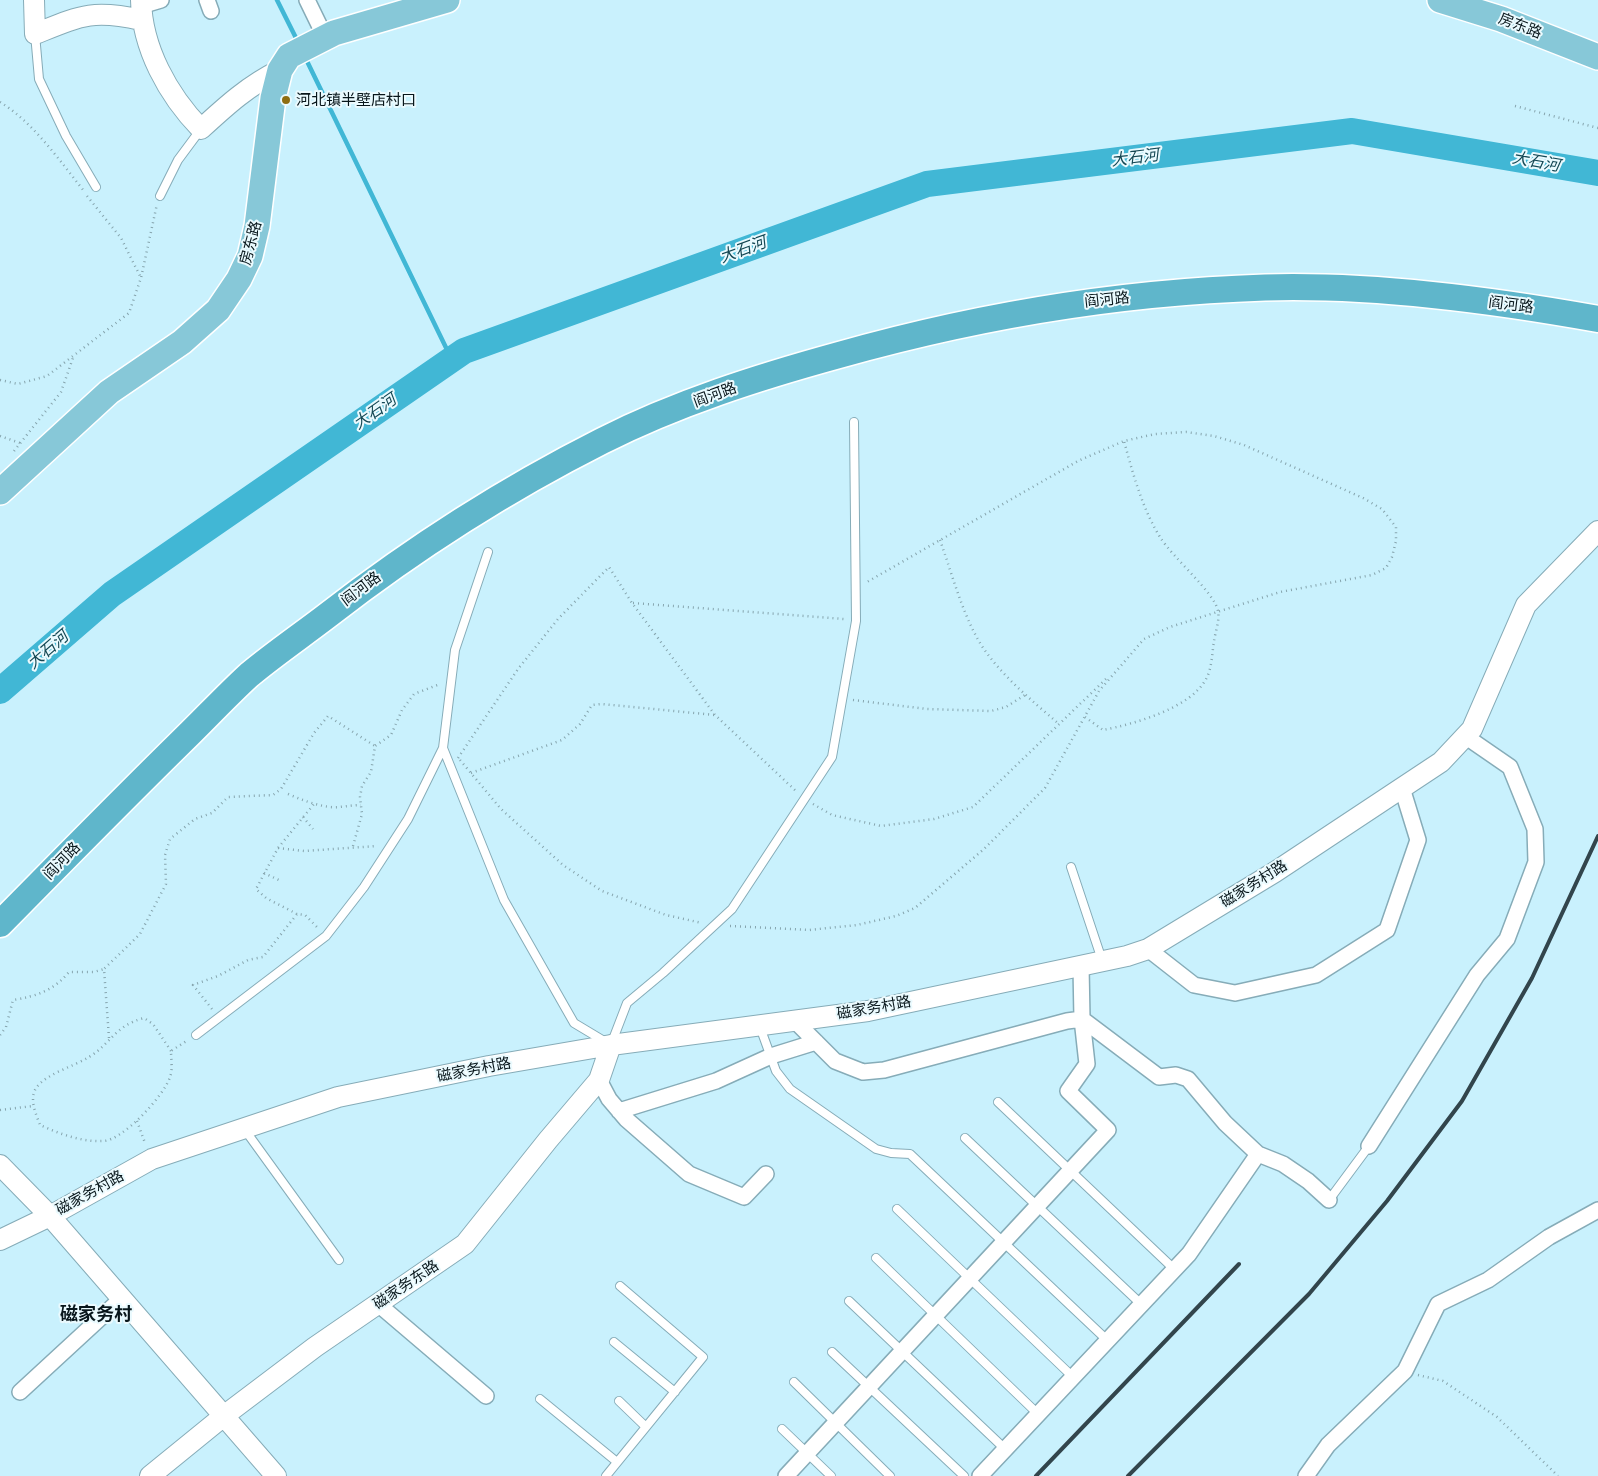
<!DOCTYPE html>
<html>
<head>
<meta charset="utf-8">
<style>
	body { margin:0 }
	canvas { display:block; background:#c9f1fd }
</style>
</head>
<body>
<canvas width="1598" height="1476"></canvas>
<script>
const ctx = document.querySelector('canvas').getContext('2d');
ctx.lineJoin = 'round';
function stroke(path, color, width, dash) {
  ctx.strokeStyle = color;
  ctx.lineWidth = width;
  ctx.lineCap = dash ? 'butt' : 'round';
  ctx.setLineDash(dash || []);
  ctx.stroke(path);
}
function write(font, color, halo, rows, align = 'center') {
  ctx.font = font + ' Inter,"Noto Sans SC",sans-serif';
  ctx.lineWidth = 4;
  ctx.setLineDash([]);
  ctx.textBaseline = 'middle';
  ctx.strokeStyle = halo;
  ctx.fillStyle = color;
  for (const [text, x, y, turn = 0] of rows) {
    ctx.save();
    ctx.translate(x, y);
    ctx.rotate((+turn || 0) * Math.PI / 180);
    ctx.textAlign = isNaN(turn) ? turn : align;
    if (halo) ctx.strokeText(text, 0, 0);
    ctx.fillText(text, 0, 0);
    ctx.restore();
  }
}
stroke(new Path2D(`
	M277,0L299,44
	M305,57L452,360`), '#41b7d5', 4.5);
stroke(new Path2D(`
	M0,691L112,594L464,351L927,184L1352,131L1598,173`), '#41b7d5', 26);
const service = new Path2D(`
	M35,34L39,79L66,136L96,187
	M160,196L178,160L201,129
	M488,552L455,650L443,748L504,900L574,1023L604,1041
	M1071,867L1102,960
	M760,1027L776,1071L790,1089L876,1149L891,1153L910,1154L1107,1340
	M196,1035L326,936L364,887L408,819L443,748
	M612,1042L627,1003L663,973L732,909L832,757L856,621L854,422
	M998,1102L1174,1269
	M245,1130L339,1260
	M965,1138L1141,1304
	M1329,1200L1369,1146
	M897,1209L1073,1377
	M876,1258L1038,1414
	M849,1301L1005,1449
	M614,1342L675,1392
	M832,1352L964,1476
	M794,1382L890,1476
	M540,1399L617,1462
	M619,1401L646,1427
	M782,1429L831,1476
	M606,1476L703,1357L620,1286`);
const minor = new Path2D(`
	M207,0L211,11
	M307,0L325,37
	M141,6L161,0
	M1148,949L1194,985L1235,993L1316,975L1387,930L1418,840L1402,788
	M795,1021L835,1061L863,1072L884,1070L1067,1021L1082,1019L1159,1077L1176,1075L1188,1079L1225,1123L1258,1154L1283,1164L1308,1181L1329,1200
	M599,1080L609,1099L626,1119L689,1174L744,1197L766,1174
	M619,1111L716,1081L771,1056L816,1042
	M1369,1146L1477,975L1507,939L1536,862L1535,829L1510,767L1465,736
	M378,1304L486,1396
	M20,1392L122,1298
	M786,1476L1108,1130L1068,1091L1087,1064L1082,1019L1081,966
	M980,1476L1189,1254L1258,1154
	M1306,1476L1328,1445L1405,1371L1438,1304L1488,1280L1549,1237L1598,1210`);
const tertiary = new Path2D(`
	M34,0L35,34C80,16 92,9 141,20
	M141,0C142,48 168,95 201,129C226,106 249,85 280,70
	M0,1165L50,1216L276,1476
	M0,1240L50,1216L152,1159L338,1097L489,1066L611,1045L868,1011L1127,956L1148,949L1275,872L1441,762L1472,729L1526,605L1598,531
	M150,1476L225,1415L315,1347L465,1244L548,1140L599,1080L611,1045`);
const primary = new Path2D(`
	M1440,0L1501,19L1598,57
	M0,492L109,392L182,342L218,310L239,279L250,256L257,226L273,98L280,70L289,56L334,33L447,0`);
const trunk = new Path2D(`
	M0,924C59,864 118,804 178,745C202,722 225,697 249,675C274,654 302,635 328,615C413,549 505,490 602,441C677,403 759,377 839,355C988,313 1139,289 1293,287C1395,287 1498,301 1598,319`);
stroke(service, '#86acb8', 10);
stroke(minor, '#86acb8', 18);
stroke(tertiary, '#86acb8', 22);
stroke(primary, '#fff', 28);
stroke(trunk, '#fff', 29);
stroke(new Path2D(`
	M0,102C34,123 59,160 84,191
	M1515,106L1598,128
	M87,196L121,238L140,276
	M0,380L18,384L47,376L129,313L141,278L157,204
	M0,436L20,443
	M14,451L61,392L74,355
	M940,540C951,571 960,605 975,634C992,668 1030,699 1059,724
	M633,603L844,619
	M853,700L927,709L991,711L1006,707L1025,695
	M1085,717L1103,730C1134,724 1191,708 1206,679C1212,669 1212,653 1214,641C1215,633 1220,620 1218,611C1215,593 1172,557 1160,537C1142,508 1133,474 1124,441
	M458,758L518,669L558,619L609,567L632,603L715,715L797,792
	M460,760L501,809L563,865L602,891L666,915L702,923
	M471,773L562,740L580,724L592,705L602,704L715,715
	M288,794C302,800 315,805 330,807C340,808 350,805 361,805
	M813,804L832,815L881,826L934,819L973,807L1107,678
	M303,817L313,829
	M353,846L362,814L360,797L362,786L371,772L375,746L391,735L402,710L414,694L440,684
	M278,848L304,851L377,846
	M264,873L281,881
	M297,914L266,898L256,889L278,848L314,804
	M730,926L809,930L857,925L896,916L915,908L984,849L1045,788L1099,691L1144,639L1170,627L1280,592L1372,575L1386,568L1392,557L1396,541V527L1382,509L1363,498L1244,445L1214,436L1186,432L1155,434L1124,441L1078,461L867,582
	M212,1009L193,985L218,976L248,960L263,957L297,914L305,915L319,929
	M0,1035L6,1027L13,1000C37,996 53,991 69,972H94L104,969
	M109,1038L104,969L140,934L166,884L165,855L170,839L195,819L212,813L228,797L273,795L281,789L314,733L328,716L375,746
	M171,1051L153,1024L144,1018C114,1026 111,1044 89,1057C73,1067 47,1073 36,1088C29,1100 36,1114 40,1125C60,1134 81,1142 103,1141C122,1141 164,1096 170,1077C173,1070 171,1059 171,1051L188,1040
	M0,1110L33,1106
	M137,1121L145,1143
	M1418,1375L1443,1381L1497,1417L1558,1476`), '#86a5ae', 2.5, [1, 4]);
stroke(service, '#fff', 8);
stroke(minor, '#fff', 15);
stroke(tertiary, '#fff', 20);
stroke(primary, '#87c8d8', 25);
stroke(trunk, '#5fb6cb', 26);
stroke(new Path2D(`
	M1036,1476L1239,1264
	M1128,1476L1309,1294L1387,1201L1462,1101L1532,978L1598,836`), '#32454c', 4);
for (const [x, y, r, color] of [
	[286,100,5,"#8e6d11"]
]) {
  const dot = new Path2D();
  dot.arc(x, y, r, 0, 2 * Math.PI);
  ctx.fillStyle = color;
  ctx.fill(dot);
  stroke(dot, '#eafafe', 2);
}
write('15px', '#08161b', '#eafafe', [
	["房东路",1520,26,21],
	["房东路",251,243,-75],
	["阎河路",1107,300,-6],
	["阎河路",1511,305,7],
	["阎河路",715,395,-20],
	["阎河路",361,589,-37],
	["阎河路",62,861,-46],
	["磁家务村路",1254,884,-32],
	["磁家务村路",874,1008,-10],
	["磁家务村路",474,1070,-11],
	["磁家务村路",90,1193,-29],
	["磁家务东路",406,1285,-34]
]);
write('15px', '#08161b', '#eafafe', [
	["河北镇半壁店村口",296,100]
], 'left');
write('italic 16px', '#144753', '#eafafe', [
	["大石河",1135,158,-7],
	["大石河",1536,162,10],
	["大石河",743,250,-20],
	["大石河",375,412,-35],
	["大石河",48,650,-41]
]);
write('bold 18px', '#08161b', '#eafafe', [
	["磁家务村",96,1315]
]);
</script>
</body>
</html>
